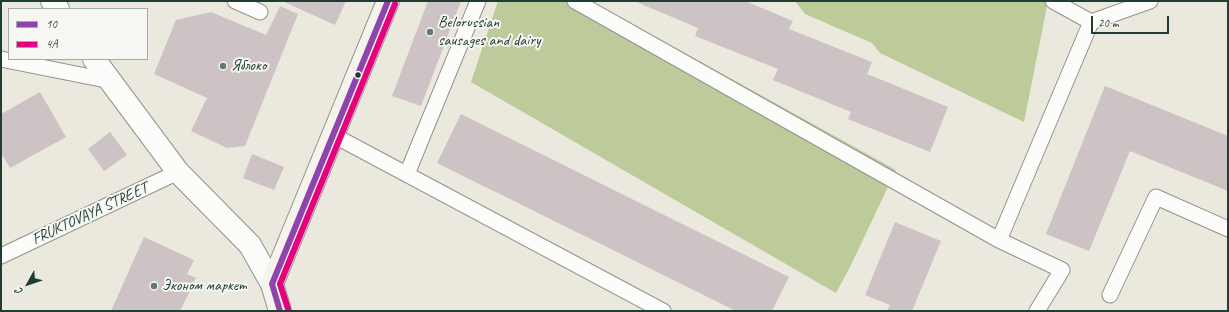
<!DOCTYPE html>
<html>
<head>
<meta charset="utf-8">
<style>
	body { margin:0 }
	#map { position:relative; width:1229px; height:312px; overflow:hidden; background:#ebe8de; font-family:Caveat,sans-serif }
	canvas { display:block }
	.frame { position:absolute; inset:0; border:2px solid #1f3d34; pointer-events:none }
	.legend { position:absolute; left:8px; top:8px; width:140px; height:52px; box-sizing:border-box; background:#f6f6f2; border:1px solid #a0aca6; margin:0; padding:5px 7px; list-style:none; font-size:12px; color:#1f3d34 }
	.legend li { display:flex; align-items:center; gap:8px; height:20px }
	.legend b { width:20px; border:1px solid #a0aca6 }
	.north { position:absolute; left:8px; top:264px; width:40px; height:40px; -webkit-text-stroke:3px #f6f6f2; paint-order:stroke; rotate:230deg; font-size:11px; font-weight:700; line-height:16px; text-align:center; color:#1f3d34 }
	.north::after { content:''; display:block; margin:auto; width:14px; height:18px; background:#1f3d34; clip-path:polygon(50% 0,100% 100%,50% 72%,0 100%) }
	.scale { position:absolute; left:1091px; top:16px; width:78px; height:18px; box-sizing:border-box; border:2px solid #1f3d34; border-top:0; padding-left:5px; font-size:12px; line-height:14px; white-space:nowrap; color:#1f3d34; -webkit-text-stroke:3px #f6f6f2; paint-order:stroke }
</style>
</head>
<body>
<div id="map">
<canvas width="1229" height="312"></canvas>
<div class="frame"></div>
<ul class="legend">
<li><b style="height:5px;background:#8e44ad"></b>10</li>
<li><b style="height:5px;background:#e5007d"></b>4А</li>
</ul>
<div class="north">С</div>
<div class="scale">20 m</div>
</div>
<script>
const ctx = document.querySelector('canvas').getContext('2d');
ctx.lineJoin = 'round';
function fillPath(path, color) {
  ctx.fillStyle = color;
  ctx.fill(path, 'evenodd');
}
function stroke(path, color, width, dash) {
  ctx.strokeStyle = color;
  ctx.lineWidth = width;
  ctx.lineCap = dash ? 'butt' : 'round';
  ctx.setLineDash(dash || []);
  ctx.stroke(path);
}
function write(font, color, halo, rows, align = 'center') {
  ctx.font = font + ' Caveat,sans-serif';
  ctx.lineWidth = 4;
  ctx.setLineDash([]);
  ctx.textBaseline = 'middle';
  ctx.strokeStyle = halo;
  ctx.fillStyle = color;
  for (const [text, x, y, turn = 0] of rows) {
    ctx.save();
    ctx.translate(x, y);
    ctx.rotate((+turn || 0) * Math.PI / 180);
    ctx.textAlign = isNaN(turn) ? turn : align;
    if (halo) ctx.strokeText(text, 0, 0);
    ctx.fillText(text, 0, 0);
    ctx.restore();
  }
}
fillPath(new Path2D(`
	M498,1H591L896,170L850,267L836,293L471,82Z
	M795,1H1048L1024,122L880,53L872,43L805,14Z`), '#bdca9a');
fillPath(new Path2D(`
	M282,1H346L335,25Z
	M428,1H461L421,106L392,96Z
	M634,1H745L793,21L789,29L872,62L867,74L948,107L930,152L848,119L851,112L773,80L778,69L695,36L698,28Z
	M280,6L298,14L245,146L227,148L191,131L207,98L154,74L176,20L211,12L266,35Z
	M1105,86L1228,136V191L1130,151L1089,251L1046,234Z
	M40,92L66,137L10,168L1,153V114Z
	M461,114L789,277L772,311H736L437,163Z
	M110,132L127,155L104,171L88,149Z
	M252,154L284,167L274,190L243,178Z
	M895,222L941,241L912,311H887L890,305L865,295Z
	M144,237L194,260L187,274L196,278L180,311H111Z`), '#cdc3c4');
const service = new Path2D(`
	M235,1L260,12
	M575,1L999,240L1091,22
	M1053,1L1091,22L1150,1
	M1,59L111,81
	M333,135L663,311
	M407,174L478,1
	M999,240L1062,270L1037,311
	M1,256L178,172
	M1110,295L1156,197L1228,229`);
const minor = new Path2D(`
	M52,1L58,9
	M94,59L178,172L250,245L272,284`);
const secondary = new Path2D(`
	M280,311L272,284L388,1`);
stroke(service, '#90948d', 17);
stroke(minor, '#90948d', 24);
stroke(secondary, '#90948d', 24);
stroke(service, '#fcfcfa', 15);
stroke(minor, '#fcfcfa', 22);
stroke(secondary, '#f6f2ec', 22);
stroke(new Path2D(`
	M280,311L272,284L388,1`), '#8e44ad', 6);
stroke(new Path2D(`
	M288,309L280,284L395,4`), '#e5007d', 6);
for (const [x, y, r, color] of [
	[430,32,4,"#667970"],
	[223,66,4,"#667970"],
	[358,75,3.5,"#1f3d34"],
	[154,286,4,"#667970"]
]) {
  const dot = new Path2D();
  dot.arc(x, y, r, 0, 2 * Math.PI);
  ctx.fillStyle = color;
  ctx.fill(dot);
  stroke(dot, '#f6f6f2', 1.5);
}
write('16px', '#1f3d34', '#f6f6f2', [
	["Belorussian",438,23],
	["sausages and dairy",438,41],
	["Яблоко",231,66],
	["Эконом маркет",162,286]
], 'left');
write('16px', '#1f3d34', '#f6f6f2', [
	["FRUKTOVAYA STREET",90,214,-25]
]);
</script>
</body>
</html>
